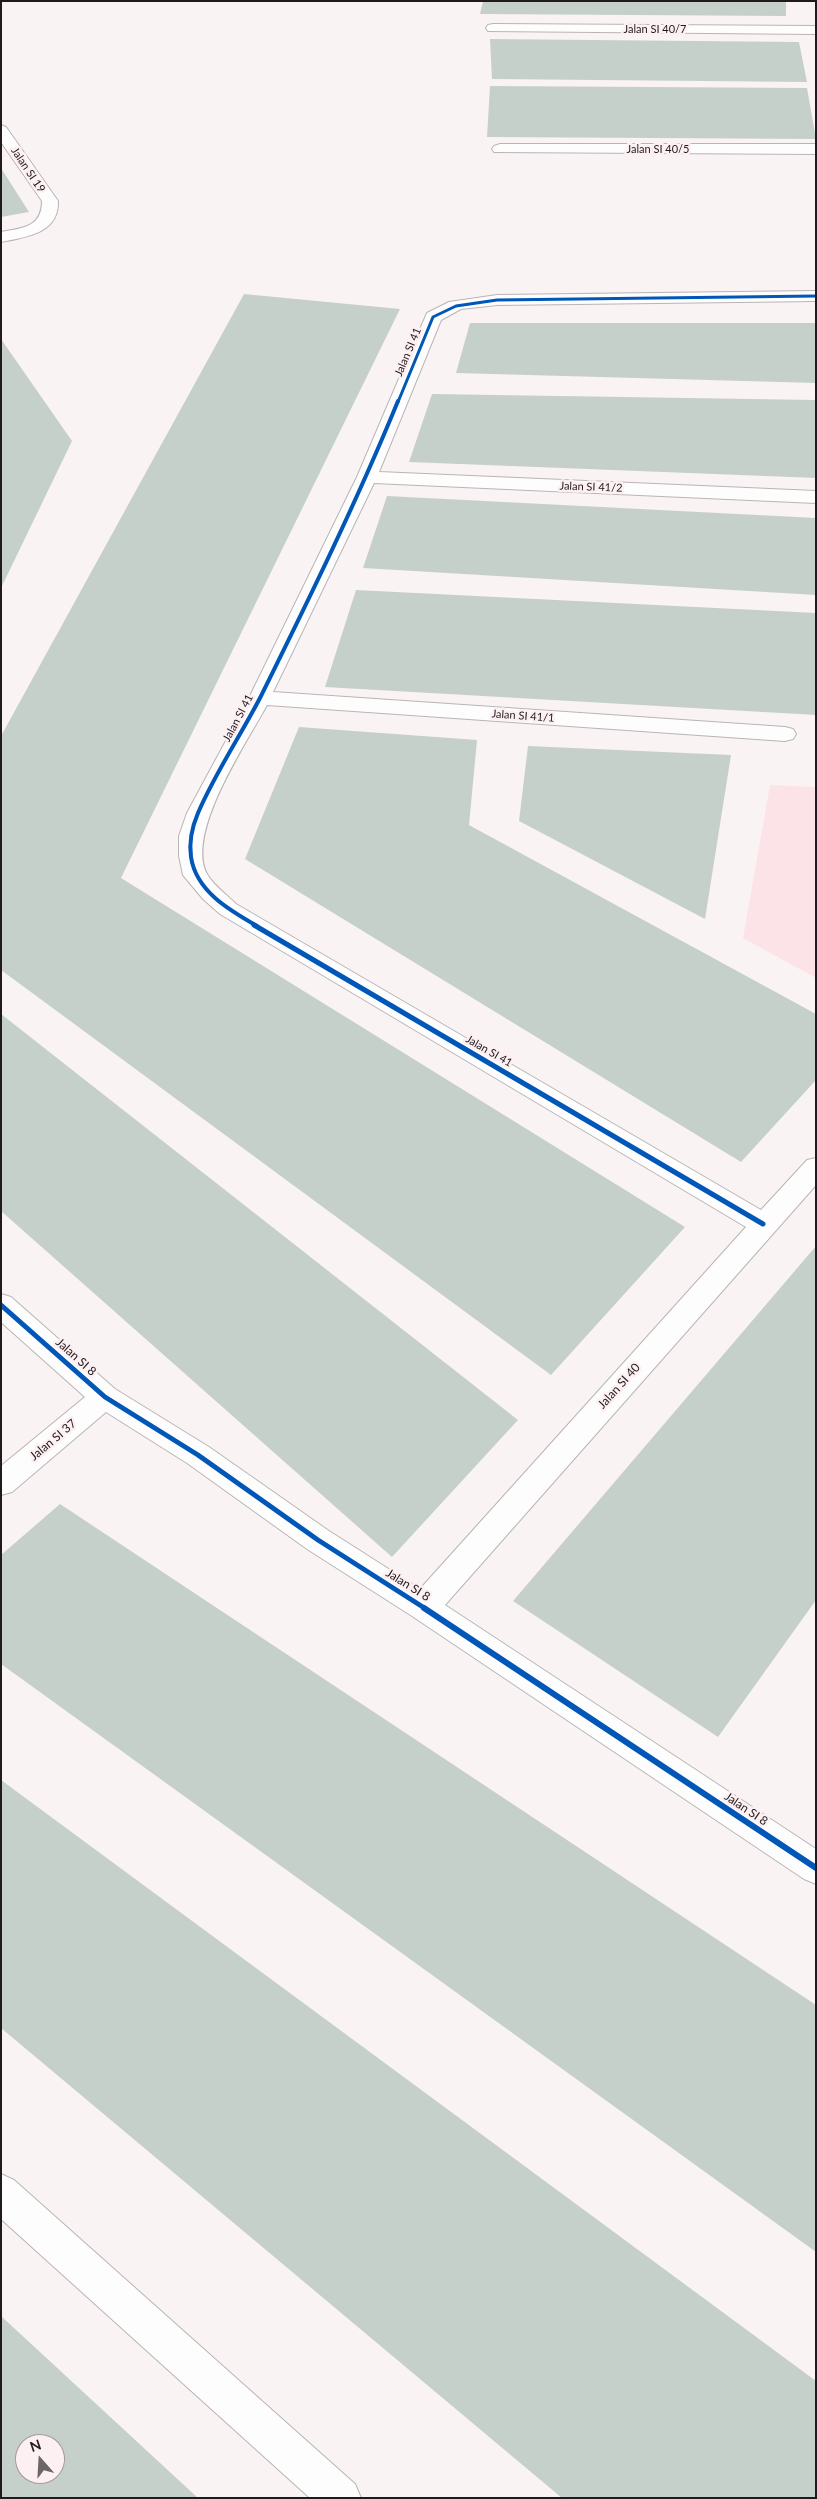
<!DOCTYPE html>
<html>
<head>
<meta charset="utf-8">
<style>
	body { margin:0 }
	#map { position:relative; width:817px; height:2499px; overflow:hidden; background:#faf3f4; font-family:Lato,sans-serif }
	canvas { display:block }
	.frame { position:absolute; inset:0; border:2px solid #211a1c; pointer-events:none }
	.north { position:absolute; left:15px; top:2434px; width:50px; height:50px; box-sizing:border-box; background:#fdf0f2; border:1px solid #a59a9c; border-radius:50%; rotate:341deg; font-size:14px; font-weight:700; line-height:20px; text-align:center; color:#211a1c }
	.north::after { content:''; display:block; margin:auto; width:18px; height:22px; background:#6d6668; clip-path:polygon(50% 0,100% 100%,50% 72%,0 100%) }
</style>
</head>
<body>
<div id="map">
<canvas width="817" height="2499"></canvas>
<div class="frame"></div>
<div class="north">N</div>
</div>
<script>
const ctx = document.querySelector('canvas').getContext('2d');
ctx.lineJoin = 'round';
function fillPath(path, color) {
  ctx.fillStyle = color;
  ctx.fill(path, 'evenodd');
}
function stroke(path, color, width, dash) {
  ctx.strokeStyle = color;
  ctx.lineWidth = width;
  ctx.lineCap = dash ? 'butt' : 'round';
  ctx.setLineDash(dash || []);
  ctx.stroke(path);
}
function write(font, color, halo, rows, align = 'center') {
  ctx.font = font + ' Lato,sans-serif';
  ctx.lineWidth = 5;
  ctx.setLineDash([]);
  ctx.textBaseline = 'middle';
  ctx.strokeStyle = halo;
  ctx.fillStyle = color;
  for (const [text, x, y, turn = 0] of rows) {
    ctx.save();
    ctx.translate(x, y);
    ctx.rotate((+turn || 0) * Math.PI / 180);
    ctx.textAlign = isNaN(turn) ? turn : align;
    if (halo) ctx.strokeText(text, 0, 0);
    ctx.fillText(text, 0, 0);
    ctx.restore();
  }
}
fillPath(new Path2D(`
	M770,785L816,787V978L743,938Z`), '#fce3e8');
fillPath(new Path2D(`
	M483,1H786V16L480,14Z
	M490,39L799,42L807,82L492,79Z
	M490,86L807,88L816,139L487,137Z
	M1,168L29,212L1,217Z
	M244,294L400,309L121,878L685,1227L551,1375L1,970V736Z
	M470,323H816V383L456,373Z
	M1,339L72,441L1,588Z
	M432,394L816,400V478L409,462Z
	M387,496L816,518V595L363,568Z
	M356,590L816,613V715L325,687Z
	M299,727L477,740L469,825L816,1014V1080L741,1162L245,859Z
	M528,746L731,755L705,919L519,821Z
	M1,1014L518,1420L392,1557L1,1211Z
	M816,1246V1600L718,1737L513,1601Z
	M60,1504L816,2005V2252L1,1664V1555Z
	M1,1780L816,2381V2498H562L1,2028Z
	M1,2316L198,2498H1ZM25,2444H55V2474H25Z`), '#c6d0cb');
const street = new Path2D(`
	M493,24L816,26V34L488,31L486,28L488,25Z
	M1,125L6,127L58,201C59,233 27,237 1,242V232C23,228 42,227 42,201L1,142Z
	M500,144H816V154L494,152L492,149L494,146Z
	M816,291V301L497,305L461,309L441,320L379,472L816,491V503L374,483L273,692L785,727L793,729L796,734L793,739L785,741L267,705C247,742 185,833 207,874C213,885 227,895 236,904L761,1210L807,1160L816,1158V1185L445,1605L816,1849V1884L804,1879L412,1616L307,1549L187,1463L106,1412L12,1492L1,1495V1466L85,1397L1,1322V1294L11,1297L115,1389L209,1447L329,1531L420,1589L746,1227L220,914L203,899L183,875L179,856V836L187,813L249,698L357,477L427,313L449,302L497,295Z
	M1,2174L14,2180L355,2484L361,2498H310L1,2219Z`);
stroke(street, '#bab4b5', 2);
fillPath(street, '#fefdfd');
stroke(new Path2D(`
	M398,402L433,317L456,306L497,300L816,296`), '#0057b8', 3);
stroke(new Path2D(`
	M257,926C229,910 196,891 191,857C189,843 192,827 198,813C215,773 241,735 261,696C309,599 357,501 398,401`), '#0057b8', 4);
stroke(new Path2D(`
	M254,925L763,1224
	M1,1305L105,1397L198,1455L318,1540L426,1609`), '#0057b8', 5);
stroke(new Path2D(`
	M424,1608L816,1868`), '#0057b8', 6);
write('11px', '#211a1c', '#fdf0f2', [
	["Jalan SI 40/7",655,29],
	["Jalan SI 40/5",658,149],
	["Jalan SI 19",28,170,56],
	["Jalan SI 41",408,352,-67],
	["Jalan SI 41/2",591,487,2],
	["Jalan SI 41/1",523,716,4],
	["Jalan SI 41",238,718,-62],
	["Jalan SI 41",489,1051,30]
]);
write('12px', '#211a1c', '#fdf0f2', [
	["Jalan SI 8",76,1357,42],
	["Jalan SI 40",619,1386,-48],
	["Jalan SI 37",53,1440,-40],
	["Jalan SI 8",408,1585,32],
	["Jalan SI 8",746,1809,34]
]);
</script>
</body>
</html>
